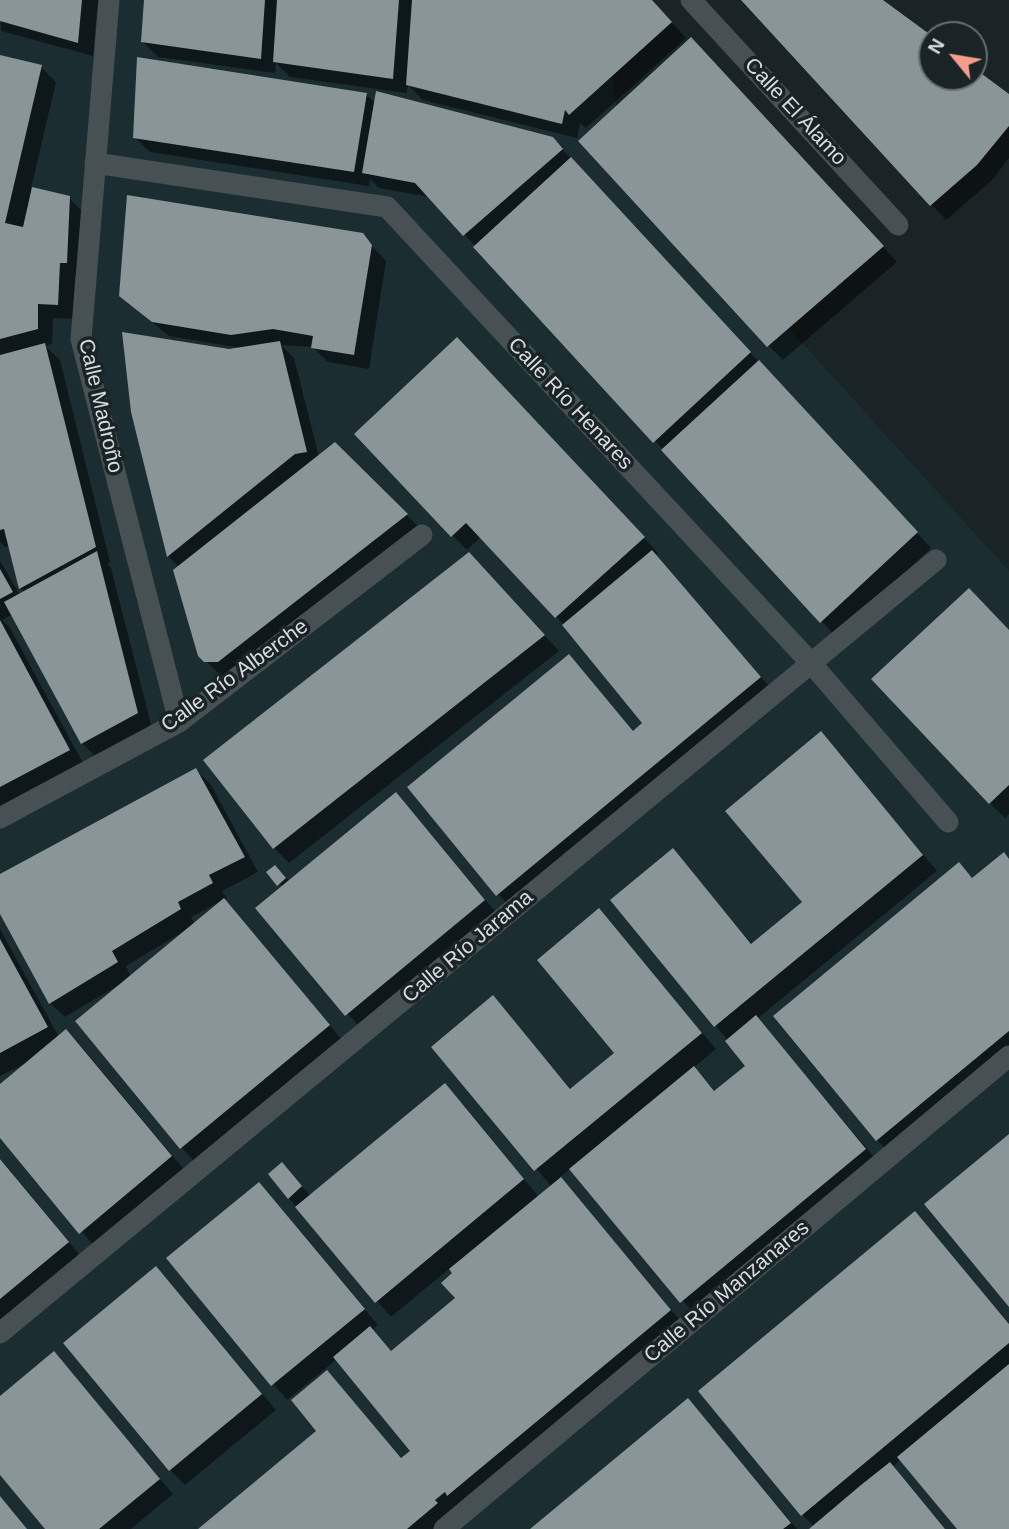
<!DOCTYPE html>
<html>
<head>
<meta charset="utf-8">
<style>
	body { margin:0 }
	#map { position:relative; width:1009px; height:1529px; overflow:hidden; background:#1a2325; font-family:Helvetica,sans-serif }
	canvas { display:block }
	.north { position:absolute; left:918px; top:21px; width:70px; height:70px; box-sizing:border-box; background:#1a2325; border:2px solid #656d6f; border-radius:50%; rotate:300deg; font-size:19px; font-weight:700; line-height:28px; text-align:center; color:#d6ddde }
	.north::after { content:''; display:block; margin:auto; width:24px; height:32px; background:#f59d8d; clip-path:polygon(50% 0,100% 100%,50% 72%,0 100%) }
</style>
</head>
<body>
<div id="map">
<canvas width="1009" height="1529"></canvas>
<div class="north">N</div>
</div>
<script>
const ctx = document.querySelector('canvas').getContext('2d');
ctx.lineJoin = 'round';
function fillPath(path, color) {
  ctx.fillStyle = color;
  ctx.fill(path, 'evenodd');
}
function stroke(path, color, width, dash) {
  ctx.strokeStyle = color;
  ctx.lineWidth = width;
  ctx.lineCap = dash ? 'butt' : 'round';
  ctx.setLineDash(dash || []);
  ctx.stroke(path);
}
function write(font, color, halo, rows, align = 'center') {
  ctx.font = font + ' Helvetica,sans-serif';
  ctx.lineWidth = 7;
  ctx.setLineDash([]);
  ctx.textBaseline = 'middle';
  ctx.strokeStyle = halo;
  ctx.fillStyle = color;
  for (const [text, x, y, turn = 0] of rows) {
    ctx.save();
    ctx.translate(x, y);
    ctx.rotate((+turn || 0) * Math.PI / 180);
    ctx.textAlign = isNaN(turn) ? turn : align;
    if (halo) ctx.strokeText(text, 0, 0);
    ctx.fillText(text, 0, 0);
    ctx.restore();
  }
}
fillPath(new Path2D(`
	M0,0H599L623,145L1009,571V1529H0Z`), '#1c2d31');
fillPath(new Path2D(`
	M0,0H98L93,56L1,31Z
	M146,0H651L686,38L586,128L580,123L577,138L423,100L408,85L407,93L290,77L276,63L275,73L158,57L143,42Z
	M743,0H880L932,38V77H974V70L1009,96V158L992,180L946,220Z
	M706,54L897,262L783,360L768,345Z
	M0,57L41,67L56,82L31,189L69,198L84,213L81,277H75L73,319L53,318L52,344L45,346L60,360L110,562L107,564L111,568L152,728L97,758L82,743L13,614L2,620L10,628L84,765L0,810V561L20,595L25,592L20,588L10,545L5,547L0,542Z
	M366,94L376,104L552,138L931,548L836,637L430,197L379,188L370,179L369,186L150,152L135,137Z
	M362,235L386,261L369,369L328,362L313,347L281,345L294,358L319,457L335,445L422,530L234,676H221L200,655L179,567L168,556L133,412L229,351L241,348L169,336L120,295Z
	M472,354L658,553L655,556L775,693L512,909L498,894L569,656L634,732L645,723L565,626L481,537L467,550L452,535Z
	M484,569L559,651L289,863L274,848Z
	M1009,632V814L1005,818L990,803Z
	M821,734L937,871L757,1019L880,1164L696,1316L571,1168L559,1178L685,1326L439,1529H201L319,1431L327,1372L402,1459L413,1451L337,1359L287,1400L168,1259L259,1184L378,1325L372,1330L392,1352L457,1299L454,1274L450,1268L391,1317L289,1198L296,1180L311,1196L445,1086L539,1197L551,1186L433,1047L493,998L572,1090L616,1053L599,911L716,1049L693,1068L716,1092L748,1066L716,1026L672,851L753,945L804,902Z
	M196,770L211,785L258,872L222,891L227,898L224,900L343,1041L196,1163L182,1148L117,986L65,1017L50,1003L0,910V876ZM219,902L220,904L195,924L191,917ZM181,933L183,934L131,977L126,966Z
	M396,794L499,916L362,1030L258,908L282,888L275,867L290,882Z
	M1009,860V1058L892,1155L877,1140L959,865L974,879Z
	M0,929L59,1037L66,1031L81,1046L186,1172L95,1247L0,1135V1086L29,1062L0,1076Z
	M0,1158L82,1258L0,1326Z
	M915,1213L1009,1323V1529H959L901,1459L892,1467L945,1529H812L814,1527L802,1514Z
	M156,1269L276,1410L185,1485L170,1470Z
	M54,1353L173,1494L131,1529H47L0,1472V1398Z
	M688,1401L797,1529H533Z`), '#0007');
fillPath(new Path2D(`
	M0,0H82L78,43L0,21Z
	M144,0H265L261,59L141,42Z
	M277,0H399L393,79L273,62Z
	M412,0H652L672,22L569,115L565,110L562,124L406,85Z
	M741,0H883L932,36V77H974V68L1009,94V126L977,165L930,206Z
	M691,37L884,246L767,347L578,141Z
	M0,55L42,65L5,223L23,227L32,187L70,196L67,263H60L58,305L38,304V329L0,339Z
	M137,57L367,93L354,172L133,138Z
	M376,91L553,137L563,149L463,236L415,183L362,173Z
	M571,157L751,352L653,443L473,247Z
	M127,195L363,233L372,245L354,355L311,348L313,336L273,329L231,335L152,322L119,296Z
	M122,332L229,349L280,341L307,452L295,454L167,557L131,412Z
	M457,337L645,537L555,618L466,523L451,537L354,434Z
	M45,343L96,547L19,589L4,529L0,530V355Z
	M759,360L918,532L820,623L661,450Z
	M335,442L408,514L218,662H204L198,656L173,570Z
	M652,550L761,677L496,896L407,787L569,654L633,731L642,723L562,625Z
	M97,551L138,713L81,744L4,602Z
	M469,552L545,635L273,849L203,760Z
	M0,569L13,592L0,599Z
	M969,588L1009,630V785L989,804L871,679Z
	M0,620L70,750L0,787Z
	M821,731L923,855L714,1027L610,900L673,848L751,944L802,902L725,811Z
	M196,768L245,857L209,875L213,883L178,902L181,909L112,951L118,962L49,1004L0,914V874Z
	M396,792L485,900L345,1016L255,908Z
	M1004,852L1009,859V1031L876,1141L773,1016L959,862L972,878Z
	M275,865L286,878L277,886L266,872Z
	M224,898L330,1025L180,1149L75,1021Z
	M599,908L702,1033L534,1171L431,1047L493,995L570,1089L614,1053L537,960Z
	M0,939L48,1027L0,1053Z
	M756,1015L866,1149L680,1303L569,1169L694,1066L714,1091L745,1066L725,1041Z
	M66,1029L172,1156L79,1234L0,1138V1084Z
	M445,1083L524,1179L375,1303L295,1207Z
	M1009,1134V1307L924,1204Z
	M0,1159L69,1242L0,1299Z
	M282,1162L302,1186L288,1199L268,1174Z
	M561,1177L671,1310L447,1496L445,1492L435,1500L438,1503L407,1529H198L316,1431L291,1400L327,1370L401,1458L410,1451L333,1357L370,1326L391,1351L455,1298L441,1283L452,1273L449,1269Z
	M259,1182L365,1309L271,1386L166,1258Z
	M915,1211L1009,1324V1343L801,1516L698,1391Z
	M156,1266L262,1394L169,1471L63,1343Z
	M54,1351L160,1479L99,1529H45L0,1475V1396Z
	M1009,1364V1529H957L897,1457Z
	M688,1398L791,1523L783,1529H530Z
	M890,1462L945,1529H809L861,1485Z
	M0,1496L4,1501L27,1529H0Z`), '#8a9598');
stroke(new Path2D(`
	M109,0L81,339L179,722
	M691,0L898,225
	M95,163L387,207L811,663L948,822
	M0,818L179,722L422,535
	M0,1333L936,560
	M444,1529L1009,1056`), '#475153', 21);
write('21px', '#d6ddde', '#1a2325', [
	["Calle El Álamo",795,112,47],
	["Calle Río Henares",570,404,47],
	["Calle Madroño",100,406,77],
	["Calle Río Alberche",235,676,-36],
	["Calle Río Jarama",468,947,-40],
	["Calle Río Manzanares",727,1292,-40]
]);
</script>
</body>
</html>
